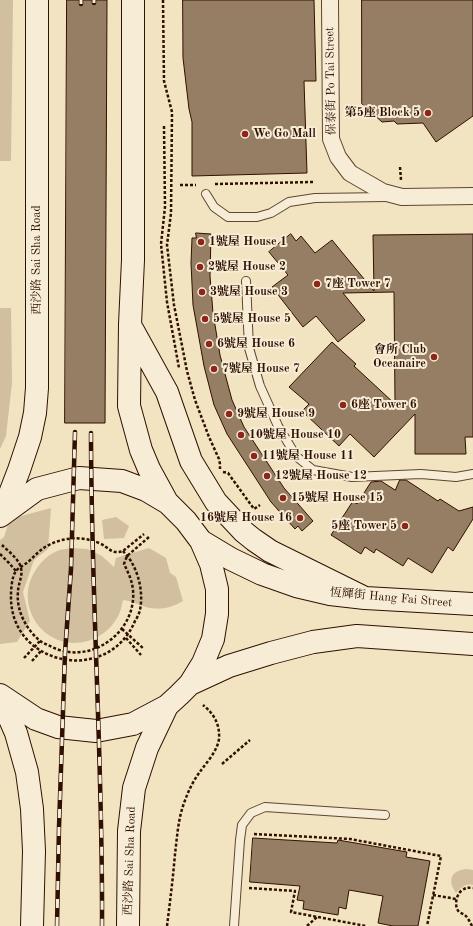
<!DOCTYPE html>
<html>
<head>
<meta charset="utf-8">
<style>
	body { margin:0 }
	canvas { display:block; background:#f2e3c1 }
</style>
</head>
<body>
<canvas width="473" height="926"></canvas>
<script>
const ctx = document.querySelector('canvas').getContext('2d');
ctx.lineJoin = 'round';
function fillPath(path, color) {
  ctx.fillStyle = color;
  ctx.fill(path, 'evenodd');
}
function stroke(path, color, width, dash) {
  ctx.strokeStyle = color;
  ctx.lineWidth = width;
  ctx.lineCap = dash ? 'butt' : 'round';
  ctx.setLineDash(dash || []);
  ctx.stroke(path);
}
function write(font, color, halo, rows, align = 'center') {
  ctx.font = font + ' "Old Standard TT","Noto Serif TC",serif';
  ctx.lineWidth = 4;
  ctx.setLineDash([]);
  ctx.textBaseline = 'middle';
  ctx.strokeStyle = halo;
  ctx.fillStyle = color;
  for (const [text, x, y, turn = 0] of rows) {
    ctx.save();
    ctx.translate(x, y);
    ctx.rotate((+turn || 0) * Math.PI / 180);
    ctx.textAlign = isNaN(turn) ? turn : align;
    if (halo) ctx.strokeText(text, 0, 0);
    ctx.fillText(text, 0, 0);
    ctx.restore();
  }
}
fillPath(new Path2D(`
	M0,0H13L11,161H0Z
	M0,308H11L12,383L6,436L0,449Z
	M51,508L48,549L34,560L23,592L30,621L17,642L0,644V540L4,537L10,519Z
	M116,517L129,526L124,538L104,539L102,520Z
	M72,548L87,549L102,556L114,567L116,558L149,548L166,558L170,573L176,577L183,601C172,607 164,610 151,608C142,607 133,601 123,600C122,604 121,610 119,614C108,639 76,651 52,637C32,626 22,600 31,579C36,567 45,556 57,551C62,549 67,549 72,548Z
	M466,869L473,870V885C465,883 461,888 456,893C447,880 451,871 466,869Z`), '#d1bfa0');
const building = new Path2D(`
	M67,0H107L105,423H65Z
	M183,0H314L316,81H304L307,173L192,176V122L189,109L183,58Z
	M362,0H473V116L436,142L423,123L397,124L394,121L382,122L362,104Z
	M196,233L211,234L210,276L213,313L220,355L232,400L244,427L284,488L313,521L302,531L298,526L295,529L271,502L227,434L214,405L204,366L193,305L191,263L192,238H196Z
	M291,234L296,241L301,236L315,253L332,240L374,291L373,235L473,234V437H465L466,454H415V414L374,457L350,434L339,446L302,411L309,404L289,387L332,342L356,364L354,366L395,404L394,292L343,293L365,320L338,342L316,316L303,327L272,287L288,275L269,252Z
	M400,480H406L438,501L440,499L459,511L473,507V519L453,551L448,547L432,573L408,558L403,566L376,549L374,553L365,547L361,554L331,535L353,501L357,504L371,482L381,481L395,490Z
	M253,838L337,843L338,840L407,852L406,857L430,861L418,926H393L378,923L383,896L349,890L346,909L339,907L338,915L303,909L304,901L297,900L300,886L250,882Z`);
fillPath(building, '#957e64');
stroke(building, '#301000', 1);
const lane = new Path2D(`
	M206,194L214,207L228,217H257L271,213L289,202L315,198L387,197
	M246,281L249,348L260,386L278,426L296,456L313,470L352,477L421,474L456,477L473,474
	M234,926L240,840L242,825L251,813L265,807L385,815`);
const street = new Path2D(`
	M330,0L331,139L338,157L350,173L383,192L402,197L473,196`);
const secondary = new Path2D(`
	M133,0V260L130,324L129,406L141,450L149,469L167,502
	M130,325L167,392L191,461L216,502L244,532L254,540L270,551L365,598
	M2,514L19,470L30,437L35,413L37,388V0
	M0,516L37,489L79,478L122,481L146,490L168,503L186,521L201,541L211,564L217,589V614L213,639L203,663L190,684L179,695L167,706L133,724L96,731L58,727L36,719L0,695
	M201,541L231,559L262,574L296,586L330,594L365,598L473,604
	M190,684L229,666L271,653L313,642L357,636L473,644
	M0,696L16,733L27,772L32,809L34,851L32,926
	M128,926L129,831L134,788L147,748L167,706`);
stroke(lane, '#604530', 10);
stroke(street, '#604530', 18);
stroke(secondary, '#301000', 24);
stroke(new Path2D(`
	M163,0L164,81L172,112L171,213L167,245L174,305L187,371L195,400L209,437L219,459L220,464V469
	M164,126L165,207L161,244L167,302L179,368
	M400,167L401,180
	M215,184L314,182
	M180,185H196
	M223,472L228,473L254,509L260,505
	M2,545C8,551 19,559 21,568C23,576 18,584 18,592C16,610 26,629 39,640C42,643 46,644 50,646C89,667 137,633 133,590C132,580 128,572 124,564L127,556L149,537
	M123,551C126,555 130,559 132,563C140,577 143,595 140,610C139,614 137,618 135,621C108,686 9,666 11,595C11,589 12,576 16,571C18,568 24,565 28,562C35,556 40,549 49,545C64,537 82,536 99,543C109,547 111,555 123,551L144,534
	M0,554L9,563L16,571
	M122,629L144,649
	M126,638L141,655
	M24,658L40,641
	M32,661L41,651
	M222,764L250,740
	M254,834L350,839L441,856L427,926
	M249,888L295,891L291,912L366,926
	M433,895L456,899
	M167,926C170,902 173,878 175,854C177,838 178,821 183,806C187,794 192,783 199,773C206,763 217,752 219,739C220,724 214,714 203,705
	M307,926L317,917
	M472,926C470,922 468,918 465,915C463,914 461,913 459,912C454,906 456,896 461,891C465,888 468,887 473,888`), '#301000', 2.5, [3, 2]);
stroke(lane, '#f7edd7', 8);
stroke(street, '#f7edd7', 16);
stroke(secondary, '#f7edd7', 22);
const rail = new Path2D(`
	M94,3V0
	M81,4V0
	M91,433C91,597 103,761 102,926
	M57,926L59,827L65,653L71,569L75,432`);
stroke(rail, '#301000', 4.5);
stroke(rail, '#f7edd7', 3, [9]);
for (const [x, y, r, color] of [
	[428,113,4,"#8f2418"],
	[245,134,4,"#8f2418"],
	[201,242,4,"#8f2418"],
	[200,267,4,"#8f2418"],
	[317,284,4,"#8f2418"],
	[202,292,4,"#8f2418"],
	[205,319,4,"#8f2418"],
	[209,344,4,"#8f2418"],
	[434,357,4,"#8f2418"],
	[214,369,4,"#8f2418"],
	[343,405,4,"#8f2418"],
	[229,414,4,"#8f2418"],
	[241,435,4,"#8f2418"],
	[254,456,4,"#8f2418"],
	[267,476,4,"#8f2418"],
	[283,498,4,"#8f2418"],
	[300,518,4,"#8f2418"],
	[405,526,4,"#8f2418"]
]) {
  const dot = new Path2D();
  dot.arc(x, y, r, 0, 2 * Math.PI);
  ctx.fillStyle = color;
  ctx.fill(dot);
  stroke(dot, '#f7edd7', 1.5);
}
write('12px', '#301000', '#f7edd7', [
	["保泰街 Po Tai Street",331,81,-91],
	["西沙路 Sai Sha Road",37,260,-90],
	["恆輝街 Hang Fai Street",391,598,5],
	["西沙路 Sai Sha Road",130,861,-88]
]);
write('bold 12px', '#301000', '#f7edd7', [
	["第5座 Block 5",420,113,"right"],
	["We Go Mall",253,134],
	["1號屋 House 1",209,242],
	["2號屋 House 2",208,267],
	["7座 Tower 7",325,284],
	["3號屋 House 3",210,292],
	["5號屋 House 5",213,319],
	["6號屋 House 6",217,344],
	["會所 Club",426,350,"right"],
	["Oceanaire",426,364,"right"],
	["7號屋 House 7",222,369],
	["6座 Tower 6",351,405],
	["9號屋 House 9",237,414],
	["10號屋 House 10",249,435],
	["11號屋 House 11",262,456],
	["12號屋 House 12",275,476],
	["15號屋 House 15",291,498],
	["16號屋 House 16",292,518,"right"],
	["5座 Tower 5",397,526,"right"]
], 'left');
</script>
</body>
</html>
